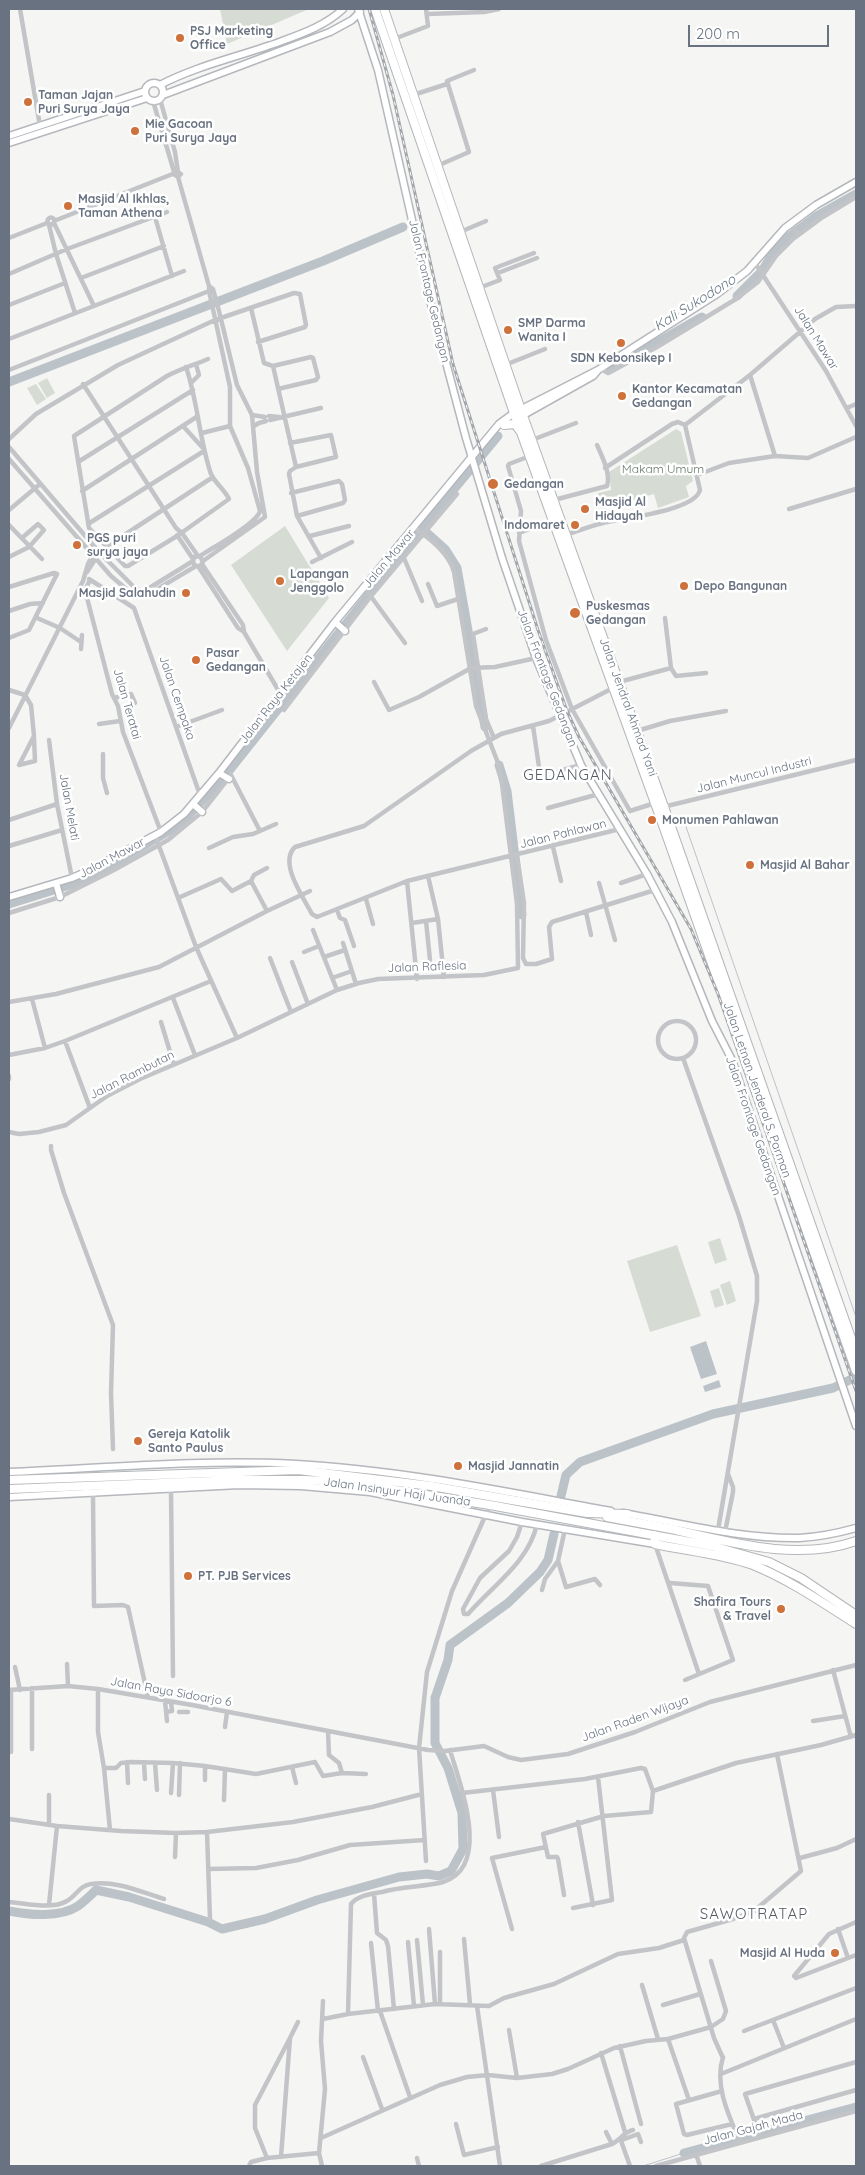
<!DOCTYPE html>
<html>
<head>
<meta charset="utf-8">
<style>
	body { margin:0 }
	#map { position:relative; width:865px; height:2175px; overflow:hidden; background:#f5f5f3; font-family:Quicksand,sans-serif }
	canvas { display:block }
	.frame { position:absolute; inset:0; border:10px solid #687280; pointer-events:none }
	.scale { position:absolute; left:688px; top:25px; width:141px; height:22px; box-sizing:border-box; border:2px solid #687280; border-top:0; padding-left:6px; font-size:15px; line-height:18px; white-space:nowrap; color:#687280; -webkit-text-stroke:4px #fff; paint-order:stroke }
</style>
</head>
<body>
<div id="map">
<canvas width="865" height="2175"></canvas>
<div class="frame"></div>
<div class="scale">200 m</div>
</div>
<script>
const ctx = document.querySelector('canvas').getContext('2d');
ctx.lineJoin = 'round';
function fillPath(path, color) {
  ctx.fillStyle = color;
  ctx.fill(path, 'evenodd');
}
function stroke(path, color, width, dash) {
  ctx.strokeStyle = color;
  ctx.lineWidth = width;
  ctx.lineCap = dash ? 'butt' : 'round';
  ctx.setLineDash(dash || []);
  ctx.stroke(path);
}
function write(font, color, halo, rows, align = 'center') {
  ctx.font = font + ' Quicksand,sans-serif';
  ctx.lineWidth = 5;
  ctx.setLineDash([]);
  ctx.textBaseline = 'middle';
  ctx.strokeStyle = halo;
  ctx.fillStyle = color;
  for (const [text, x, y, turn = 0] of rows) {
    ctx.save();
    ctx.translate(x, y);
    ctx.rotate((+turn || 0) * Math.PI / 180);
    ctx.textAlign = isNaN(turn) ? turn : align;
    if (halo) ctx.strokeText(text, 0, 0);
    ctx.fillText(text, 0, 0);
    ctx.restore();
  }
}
fillPath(new Path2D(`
	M220,9H309L227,44Z
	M47,378L55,393L47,398L38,383Z
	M36,384L46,399L37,405L27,388Z
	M676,429L681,432L693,481L686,486L689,497L658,508L654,494L601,510L598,493L611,490L609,472Z
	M285,526L329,598L287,651L231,565Z
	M720,1238L727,1260L715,1264L708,1242Z
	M677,1245L701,1316L650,1332L627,1261Z
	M730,1281L736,1301L727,1305L720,1285Z
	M719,1288L724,1305L715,1308L710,1291Z`), '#d6dcd4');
fillPath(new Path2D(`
	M706,1341L717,1374L701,1379L690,1347Z
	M719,1380L721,1387L705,1392L703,1386Z`), '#bbc3c9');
stroke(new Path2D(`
	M683,818L856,1317
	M643,2166L684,2153`), '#bbc3c9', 1);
stroke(new Path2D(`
	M737,296L762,271L779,244L815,217L856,194
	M609,370L702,317
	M9,382L323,261L403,227
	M426,532L445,549L457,568L485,727
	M499,765L507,791L522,915
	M9,904L73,884L107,867L179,825L221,781L422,528L498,436
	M561,1496L566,1475L580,1462L713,1414L833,1388L856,1377
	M9,1911C29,1915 60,1918 78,1906C85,1901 91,1895 96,1890L129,1897L208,1922L222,1929L265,1919L317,1900L399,1877L427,1874L439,1876L451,1871L463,1849L462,1813L448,1768L435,1743V1698L448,1660L450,1645L508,1603L540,1572L548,1560L554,1534
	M684,2153L856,2107`), '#bbc3c9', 9);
const secondary = new Path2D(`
	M358,9L378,70L434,317L466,438L502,558L536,658L581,765L647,874L672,922L712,1021L732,1060L856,1426
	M145 92a9 9 0 1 1 18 0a9 9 0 1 1-18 0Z
	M160,85C198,65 242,56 282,41C304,33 326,25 343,9
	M163,95L330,32L352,20L360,12
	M9,136L145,91
	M9,143L147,98
	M520,417L593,376L598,370
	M335,622L345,631
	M219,773L229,779
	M193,804L202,812
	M56,883L60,897
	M9,897L72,878L92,869L161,832L184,814L219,773L335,622L499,424L514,413L598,370L717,294L747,271L785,228L816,205L856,182
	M9,1472C104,1468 201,1459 296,1464C403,1470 507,1492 611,1511
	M9,1497L239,1485L301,1486L370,1492L522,1522L655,1544
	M623,1513C681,1523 740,1539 799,1538C818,1537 838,1533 856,1528`);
const highway = new Path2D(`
	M375,9L514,413L660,817L856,1371
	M384,9L521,410L667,815L856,1352
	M504,425L515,424L520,431
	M9,1480L298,1470L431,1486L587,1513L627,1514
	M9,1489L239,1480H305L344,1482L490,1505L712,1546L769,1562L801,1578L856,1615
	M607,1517C629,1521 650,1525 671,1529C730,1542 797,1562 856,1541
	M654,1535L655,1544C688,1551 722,1554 753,1565C790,1580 823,1603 856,1624`);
stroke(secondary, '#b4b7bc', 9);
stroke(highway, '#b4b7ba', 10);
stroke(new Path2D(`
	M20,9L40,126
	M428,14L484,12L499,9
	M394,39L428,26L426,9
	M413,95L447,84
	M153,101L175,175L178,177L181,174L178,172L175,152L160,99
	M437,166L469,152L447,81L474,70
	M178,177L209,286V291L230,387V426L248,468L260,511C257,524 212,548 200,556L194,557L193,563L196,566H200L203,562L200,556
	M155,217L172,276
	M47.5 221a3.5 3.5 0 1 1 7 0a3.5 3.5 0 1 1-7 0Z
	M54,221L175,173
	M54,223L94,306
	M790,224L798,234
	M49,225L56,254L75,313
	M460,232L486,221
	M9,238L47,223
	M755,263L826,371L856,426
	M498,273L537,258
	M9,274L67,249L167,212
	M81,278L164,246
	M479,288L500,280L495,268L534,253
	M9,305L65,283
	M251,308L264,363L273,366L311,357L313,358L318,377L316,380L278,389
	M9,339L184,271
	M505,365L545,349
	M273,366L296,467
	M186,367C198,402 199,439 211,474C215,483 225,490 229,499L177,536L128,566H125L89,528L74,436L167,376C180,369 194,365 208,359
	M601,369L608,373L657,347L736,299L758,282L776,256L793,239L823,217L856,197
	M9,370L209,291
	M750,375L775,456
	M191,383L199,375L196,364
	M83,384L176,528L182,533L198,556
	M847,408L856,404
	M252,415L265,417
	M269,416L279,417
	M270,420L321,408
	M685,425L750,375L815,319L836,307L856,306
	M183,426L202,447
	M254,426L259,423L266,421
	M202,433L230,426
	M9,439L36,414L118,365L215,320L294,293L300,294L306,325L305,327L258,342
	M532,440L576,423
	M290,443L331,435L336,457L296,467L290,471L289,474L297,516L321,558
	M9,447L99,552L134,587L140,590H146L193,561
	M530,456L509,464L508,466L521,511L519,541L546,640L572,709L630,811L655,803
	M9,459L111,576L131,593L139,596L149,594L196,566
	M78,462L193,390
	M605,468L672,424L678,422L685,425
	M697,475L729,463L775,456L808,458L856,437
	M82,491L198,416
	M291,493L339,481L342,484L345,500L343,503L297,516
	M554,500L607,486C611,474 602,456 597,445
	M789,509L856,489
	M9,510L40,484
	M88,524L204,451
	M9,525L42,559
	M519,533L553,520
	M177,535L193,559
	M566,535C578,531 590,526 603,523C622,518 695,511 700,490L685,425
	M310,536L349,526
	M106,547L213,477
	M9,557L29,547L44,530L38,524L22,538
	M404,558L422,601
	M203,561L265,517L257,472L252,415L237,385L218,307L213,289L209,286
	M312,562L352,542
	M202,564L243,625L244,632L280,693
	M198,566L238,628L244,632
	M87,572L96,558
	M89,579L134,608
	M90,580L85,590L112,694L118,706L123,732L161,832
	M428,584L437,606L458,599
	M9,587L54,573L57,574L29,630L9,638
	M364,587L405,643
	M134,608L200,795
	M9,611L30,604L43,603
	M37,618L60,628L81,642
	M486,629L473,634L486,719L494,738
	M81,649L82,635
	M671,668L676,676L706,673
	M374,682L389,710L419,697L471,668L495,667L536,658
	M619,682L671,668L665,618
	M613,688L549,721L501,734L471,751L364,826L295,847C278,863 304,898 312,914L317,917L407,881L620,829
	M9,690L25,695L31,705L34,736L19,765
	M114,698L131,694L135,703
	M284,710L371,596L457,494
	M99,724L120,721
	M533,726L539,767
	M176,727L222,710
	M9,728L83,581L88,564L93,554
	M637,731L670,721L726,711
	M49,740L57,804L72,878
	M103,754V778L107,793
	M19,765L35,761L34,738
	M559,771L581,765
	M663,807L856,760
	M548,808L599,794
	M9,820L57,804
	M155,835L196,947L237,1038
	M9,846L62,830
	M553,847L561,881
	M209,848L233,837L253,834L276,824
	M517,856L524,903L523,958L526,964H536L552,959L549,927L552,922L655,890
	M428,876L438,919
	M251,881L267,911
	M407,881L417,979
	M599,883L615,940
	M621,883L647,874
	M178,898L221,879L232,891L251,881L254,875L267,868
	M366,899L373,924
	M337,910L340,918L345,920L354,946
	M586,912L591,935
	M9,913L60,897L114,870L168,840L202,812L231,775L260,831
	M426,921L430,960
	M412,923L438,919L444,977
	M313,930L337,990
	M343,943L356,984
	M304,952L319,946
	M324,957L345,950
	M270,958L291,1012
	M292,962L308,1004
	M332,978L352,971
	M173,998L195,1055
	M32,999L45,1048
	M9,1002L56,994L159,967L267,911L310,891
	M658 1040a19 19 0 1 1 38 0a19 19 0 1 1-38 0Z
	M161,1022L174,1065
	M65,1041L90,1108
	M9,1055L45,1048L65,1041L211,981
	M683,1058L739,1216L757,1276V1301L718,1530
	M9,1076V1079
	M9,1132L19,1134L39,1132L66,1125L107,1096L140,1079L237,1038L337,990L359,983L378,979L484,975L518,968L517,904L502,784L498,763L476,706L454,572C449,553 429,538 413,527
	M51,1146V1150L64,1193L113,1325L111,1393L113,1449
	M171,1489L173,1676
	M93,1493L94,1606L123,1605L128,1607L148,1697
	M522,1522L517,1537L509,1551L480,1578L463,1609L464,1614H468C492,1586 529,1562 537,1524
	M725,1532L733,1492V1487L728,1474
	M655,1544L699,1674
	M558,1561L566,1587L595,1579L600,1585
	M670,1583L708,1586L733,1660L685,1680
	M542,1590L545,1579L558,1561L565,1529
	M67,1664L68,1686
	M15,1667L20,1690
	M833,1670L851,1737
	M32,1688V1749
	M98,1689V1732L104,1768L110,1830
	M9,1690L68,1686L98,1689L192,1705L428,1750L445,1751L484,1746L508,1757L521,1760L568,1754L635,1732L710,1702L856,1665
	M11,1690V1752
	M165,1701L167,1721
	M166,1712L172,1711L171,1702
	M179,1712H188
	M813,1721L845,1716
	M225,1727L227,1712
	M328,1731L329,1755L339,1763L342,1773
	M127,1762L128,1783
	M144,1763L145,1779
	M155,1763L157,1790
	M292,1767L296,1783
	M104,1768H116L121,1763L131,1762L173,1763L205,1766L256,1774L315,1762L323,1776L342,1773L366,1774
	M205,1780V1766
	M493,1790L499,1837
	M653,1791L736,1763L821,1745L856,1735
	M171,1793L173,1763
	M462,1793L585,1779L641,1768L645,1769L653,1791L651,1812L604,1816L543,1834L548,1857H557L558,1859L564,1895
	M49,1795V1825
	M179,1795L180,1763
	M224,1800L225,1769
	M9,1819L57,1826L121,1831L176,1833L207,1832L293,1822L372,1807L422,1794
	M578,1822L593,1905
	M207,1832L210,1919
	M175,1857L176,1833
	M800,1858L837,1848L856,1839
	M426,1861L419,1748L427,1672L452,1591L490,1505
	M208,1869L256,1868L298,1860L350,1845L425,1840
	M374,1894L377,1933L386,1940L388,1946L394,2009
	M9,1902C25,1903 52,1910 67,1901C76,1896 80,1885 91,1884C115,1880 141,1892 164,1899
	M49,1905L57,1826
	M573,1908L612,1900L598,1777
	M429,1929L435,2004
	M512,1929L492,1858L546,1847
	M838,1929L848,1958
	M464,1939L470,2004
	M417,1940L423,2005
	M408,1942L414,2006
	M371,1943L378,2011
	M440,1952V2003
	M796,1978L794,1976L829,1934L856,1922
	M796,1978L856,1955
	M642,1985L658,2039
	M663,2005L700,1994
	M477,2006L500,2166
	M380,2011L410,2097
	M348,2014L351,1904C358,1895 371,1894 382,1892C401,1886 425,1887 443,1882C493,1867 459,1782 450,1750
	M323,2019L348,2014L435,2004L489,2006L504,1998L554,1984L618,1954L659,1948L684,1940
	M773,2020L784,2048
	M509,2030L517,2078
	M744,2031L856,1988
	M668,2039L689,2100
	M620,2046L641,2124
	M601,2053L625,2132
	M363,2057L382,2109
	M723,2057C714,2086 729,2116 740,2142
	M723,2058L714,2038L684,1938L687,1932L733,1919L754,1911L801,1871L777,1754
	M721,2074L856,2019
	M722,2091L676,2104L684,2134L687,2135L732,2124
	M754,2119L856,2090
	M456,2124L464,2155L498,2147
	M606,2132L612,2144
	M760,2137L745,2094L856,2062
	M321,2138L440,2085L467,2077L488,2075L517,2078L552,2074L568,2069L614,2048L646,2041L668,2039L711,2027L723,2019L726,2011L711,1961
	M620,2138L630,2166
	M622,2140L638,2134L641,2142
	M696,2154L700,2166
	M281,2157L290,2038L298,2022
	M267,2158L255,2128V2105L290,2038
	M417,2158L419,2166
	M249,2166L251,2162L267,2158L319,2153
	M322,2166L319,2153L325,2089L321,2041L323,2001
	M541,2166L612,2144C620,2140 624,2132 633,2130
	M656,2166L856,2111`), '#c2c4c7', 4.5);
stroke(secondary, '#fff', 6);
stroke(highway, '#fff', 8);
const rail = new Path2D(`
	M369,9L393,95L453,364L538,630L567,711L579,737L691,929L718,994L856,1391`);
stroke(rail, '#a3a7ac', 3);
stroke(rail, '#fff', 1, [4]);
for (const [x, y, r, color] of [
	[180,38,5,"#ce713a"],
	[28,102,5,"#ce713a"],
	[135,131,5,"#ce713a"],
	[68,206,5,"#ce713a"],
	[508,330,5,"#ce713a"],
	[621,343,5,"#ce713a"],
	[622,396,5,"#ce713a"],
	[493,484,6,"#ce713a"],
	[585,509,5,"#ce713a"],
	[575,525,5,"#ce713a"],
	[77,545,5,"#ce713a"],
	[280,581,5,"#ce713a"],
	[684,586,5,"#ce713a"],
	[186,593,5,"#ce713a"],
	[575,613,6,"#ce713a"],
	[196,660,5,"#ce713a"],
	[652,820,5,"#ce713a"],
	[750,865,5,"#ce713a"],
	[138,1441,5,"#ce713a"],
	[458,1466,5,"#ce713a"],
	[188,1576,5,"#ce713a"],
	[781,1609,5,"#ce713a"],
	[835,1953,5,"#ce713a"]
]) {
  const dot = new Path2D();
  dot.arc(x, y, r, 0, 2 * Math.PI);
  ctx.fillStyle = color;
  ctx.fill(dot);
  stroke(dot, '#fff', 2);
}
write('bold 12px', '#687280', '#fff', [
	["PSJ Marketing",190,31],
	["Office",190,45],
	["Taman Jajan",38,95],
	["Puri Surya Jaya",38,109],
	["Mie Gacoan",145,124],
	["Puri Surya Jaya",145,138],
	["Masjid Al Ikhlas,",78,199],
	["Taman Athena",78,213],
	["SMP Darma",518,323],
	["Wanita I",518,337],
	["SDN Kebonsikep I",621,358,"center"],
	["Kantor Kecamatan",632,389],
	["Gedangan",632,403],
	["Gedangan",504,484],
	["Masjid Al",595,502],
	["Hidayah",595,516],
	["Indomaret",565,525,"right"],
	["PGS puri",87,538],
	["surya jaya",87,552],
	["Lapangan",290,574],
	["Jenggolo",290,588],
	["Depo Bangunan",694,586],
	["Masjid Salahudin",176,593,"right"],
	["Puskesmas",586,606],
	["Gedangan",586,620],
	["Pasar",206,653],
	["Gedangan",206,667],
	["Monumen Pahlawan",662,820],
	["Masjid Al Bahar",760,865],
	["Gereja Katolik",148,1434],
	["Santo Paulus",148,1448],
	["Masjid Jannatin",468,1466],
	["PT. PJB Services",198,1576],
	["Shafira Tours",771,1602,"right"],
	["& Travel",771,1616,"right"],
	["Masjid Al Huda",825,1953,"right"]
], 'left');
write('12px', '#687280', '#fff', [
	["Jalan Frontage Gedangan",429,291,77],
	["Jalan Mawar",816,338,58],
	["Jalan Mawar",389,559,-50],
	["Jalan Frontage Gedangan",547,678,69],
	["Jalan Cempaka",177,698,71],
	["Jalan Raya Ketajen",276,699,-52],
	["Jalan Teratai",127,704,74],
	["Jalan Jendral Ahmad Yani",628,707,70],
	["Jalan Muncul Industri",754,775,-14],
	["Jalan Melati",69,807,80],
	["Jalan Pahlawan",563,834,-14],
	["Jalan Mawar",112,858,-28],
	["Jalan Raflesia",427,967,-2],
	["Jalan Rambutan",132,1075,-27],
	["Jalan Letnan Jenderal S. Parman",757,1090,71],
	["Jalan Frontage Gedangan",753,1126,71],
	["Jalan Insinyur Haji Juanda",397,1492,8],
	["Jalan Raya Sidoarjo 6",171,1692,10],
	["Jalan Raden Wijaya",635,1719,-20],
	["Jalan Gajah Mada",753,2128,-15]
]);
write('12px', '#677866', '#fff', [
	["Makam Umum",663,469]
]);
write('italic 14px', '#697983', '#fff', [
	["Kali Sukodono",695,303,-32]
]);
ctx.letterSpacing = '1px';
write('15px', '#555c66', '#fff', [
	["GEDANGAN",568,775],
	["SAWOTRATAP",754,1914]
]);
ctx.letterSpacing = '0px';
</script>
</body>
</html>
